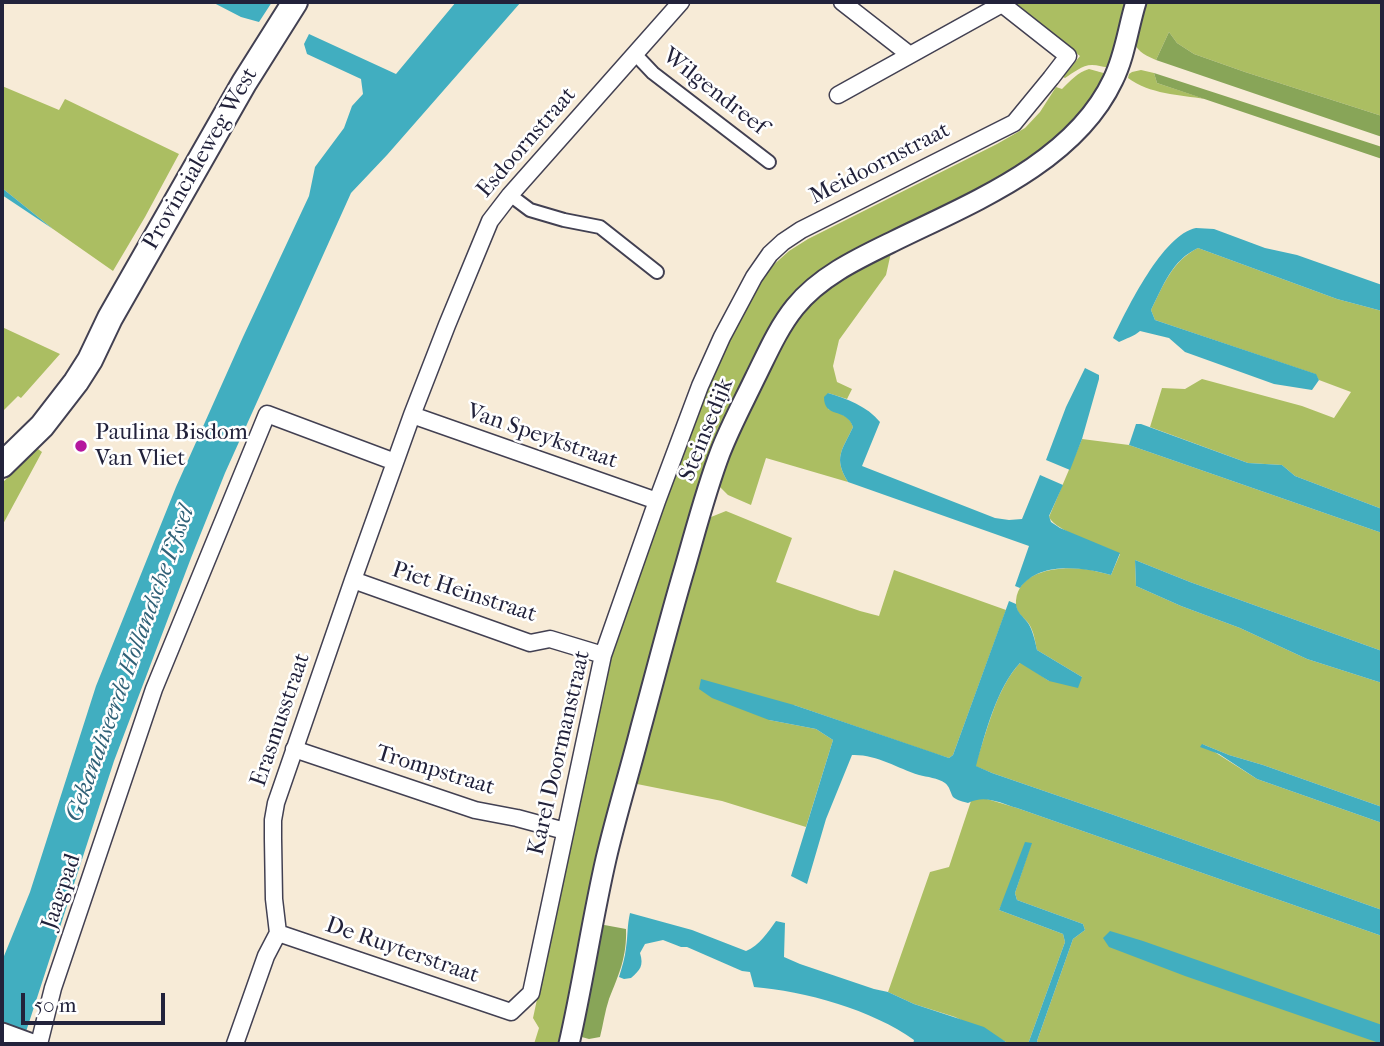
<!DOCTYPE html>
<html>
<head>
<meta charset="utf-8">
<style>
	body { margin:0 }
	#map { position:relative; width:1384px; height:1046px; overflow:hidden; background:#f7ebd7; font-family:"IM FELL French Canon",serif }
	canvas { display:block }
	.frame { position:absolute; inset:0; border:4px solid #22223b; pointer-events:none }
	.scale { position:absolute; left:21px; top:993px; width:144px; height:32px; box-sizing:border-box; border:4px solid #22223b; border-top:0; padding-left:9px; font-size:21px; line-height:24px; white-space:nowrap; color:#22223b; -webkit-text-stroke:5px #fff; paint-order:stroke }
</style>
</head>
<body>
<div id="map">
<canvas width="1384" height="1046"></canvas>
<div class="frame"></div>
<div class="scale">50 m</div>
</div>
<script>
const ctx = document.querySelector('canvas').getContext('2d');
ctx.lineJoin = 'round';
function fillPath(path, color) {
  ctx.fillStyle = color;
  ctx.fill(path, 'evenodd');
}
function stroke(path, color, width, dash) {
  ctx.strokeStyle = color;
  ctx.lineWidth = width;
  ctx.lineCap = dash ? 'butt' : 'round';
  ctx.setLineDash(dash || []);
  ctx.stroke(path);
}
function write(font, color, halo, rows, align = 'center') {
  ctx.font = font + ' "IM FELL French Canon",serif';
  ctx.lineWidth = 5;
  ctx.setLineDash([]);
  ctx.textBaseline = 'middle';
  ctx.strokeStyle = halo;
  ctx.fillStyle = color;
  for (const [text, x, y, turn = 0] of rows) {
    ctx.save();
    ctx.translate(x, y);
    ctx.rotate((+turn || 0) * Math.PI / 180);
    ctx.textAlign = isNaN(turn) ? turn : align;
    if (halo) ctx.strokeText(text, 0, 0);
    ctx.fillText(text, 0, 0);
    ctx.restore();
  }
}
fillPath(new Path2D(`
	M1010,2H1131L1110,67C1103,68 1099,65 1092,65C1082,65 1073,73 1065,78L1063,77L1080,56Z
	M1142,2H1382V116L1245,72L1194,54L1177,43L1169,32L1156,60C1147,56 1139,53 1134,43Z
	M1089,69L1107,74L1088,109L1034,160L826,271L740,398L563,1044H534L539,1028L533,1018L610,661L706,384L749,297L770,268L789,251L808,239L997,144L1025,128L1040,112L1056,87L1062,89C1070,81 1078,72 1089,69Z
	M1141,70L1154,73L1157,83L1205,99C1180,95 1149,94 1128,78L1129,74L1132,72Z
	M2,86L59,110L65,99L179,154L145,217L113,271L53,229L2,188Z
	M892,248L886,275L839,340L833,366L837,382L852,389L847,399L828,393V409C838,413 850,415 853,427C842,451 833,457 848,482L766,458L751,505L728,495L718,485L726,456L772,355L802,311L834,281Z
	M1198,248L1337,299L1382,311V509L1295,476L1282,465L1248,463L1150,427L1162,388L1185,389L1202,379L1302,406L1334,418L1351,392L1319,380L1315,374L1155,320L1151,310C1163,286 1172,261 1198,248Z
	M2,327L60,354L21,398L18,396L2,412Z
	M1082,439L1129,445L1382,533V651L1190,582L1135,560L1136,586L1181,606L1240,628L1307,659L1382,683V807L1263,765L1229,755L1202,744L1257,779L1382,823V910L1111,814L992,773L975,766C987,732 996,688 1021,662L1049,681L1082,677L1037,650C1035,641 1034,632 1029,624C1025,618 1017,614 1016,606C1014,571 1057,566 1084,569C1093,570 1102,573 1111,575L1120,554C1103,545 1056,532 1049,517Z
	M38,449L42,452L2,526V483Z
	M726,511L792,538L776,582L860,611L879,616L894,570L1006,610L953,755L949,758L933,753L794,705L769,720L816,729L833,740L806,827L722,801L632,783L706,519Z
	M977,798L987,799L1017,808L1382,936V1044H1039L1037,1041L1073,939L1085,930L1083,924L1017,900L1015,893L1031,844L999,910L1063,934L1065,942L1028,1044H1005L1006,1042L955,1017L914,1004L888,992L930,872L949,867L971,801Z`), '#abbe62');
fillPath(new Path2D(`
	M1169,32L1177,43L1194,54L1245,72L1382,116V137L1156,60Z
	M1154,73L1382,147V159L1157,83Z
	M599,924L626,929C627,957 619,974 609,999C605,1011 603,1025 600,1037L589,1039L578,1036Z`), '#88a558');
fillPath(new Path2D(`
	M212,2H272L259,22L241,17Z
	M456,2H521L387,155L351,193L225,473L191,558L114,761L22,1044H2V961L30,892L96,686L176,487L243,337L309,196L315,167L344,128L352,106L363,94L361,79L307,54L304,44L309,34L396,74Z
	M2,188L53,229L2,195Z
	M1196,228L1214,229L1265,248L1297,255L1382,285V311L1337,299L1198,248C1172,260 1163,286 1151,310L1155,320L1316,374L1319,380L1312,390L1274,384L1185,352L1169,338L1140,331C1133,337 1127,338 1119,342L1113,338C1127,309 1163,234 1196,228Z
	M1085,368L1099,375V379L1082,439L1070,470L1046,460L1066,407Z
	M828,393C847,399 867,406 880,422L862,466L995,518L1009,520L1022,519L1040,475L1063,485L1049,516L1051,522L1060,528L1120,553L1111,575C1083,567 1039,561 1020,588L1015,586L1029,546L848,482C833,457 842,451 853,427C846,407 824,419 824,397Z
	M1136,424H1141L1248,463L1282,465L1295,476L1382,509V533L1129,445Z
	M1135,560L1190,582L1382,651V683L1307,659L1240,628L1181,606L1136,586Z
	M1009,601L1016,604C1017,613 1022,615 1028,623C1033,631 1035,641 1037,650L1082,677L1078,688L1049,681L1020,663C997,687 985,734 976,766L992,773L1111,814L1382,910V936L1017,808C1000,803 985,794 968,803C964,802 956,800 953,797C950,792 950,787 945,783C938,778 927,777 919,775C897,768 876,754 852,755L826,819L807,884L791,876L833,740L816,729L769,720L735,707L712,698L699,689L701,679L794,705L949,758L953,755Z
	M1202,744L1229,755L1263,765L1382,807V823L1257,779L1219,754L1200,747Z
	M1025,842L1032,843L1015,893L1017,900L1083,924L1085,930L1073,939L1037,1041L1039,1044H1028L1065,942L1063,934L999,910Z
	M630,913L692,930L746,951C759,946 768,932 776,921L785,923L784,957L800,964L874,989L888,992L914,1004L984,1027L1006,1042L1005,1044H913L914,1040C873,1010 804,991 754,987L750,972L742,971L687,947H681L663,940L645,944L640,953C644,966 640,970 631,978L624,979L619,977C622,967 625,958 626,948C628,935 627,926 630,913Z
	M1110,931L1143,941L1382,1025V1044L1185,976L1109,947L1103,938Z`), '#41aec0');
const pedestrian = new Path2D(`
	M635,54L653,73L769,162
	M510,195L530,210L564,220L600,227L657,272`);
const minor = new Path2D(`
	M842,2L910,55
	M412,415L657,501
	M353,580L530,643L550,639L603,655
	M294,749L475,810L517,818L565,831
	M278,933L511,1012L531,993L603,655L657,501L700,386L722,337L754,277L770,254L783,242L801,230L1014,123L1051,78L1068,56L1002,4L838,95
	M39,1044L53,988L154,689L267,414L395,462
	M235,1044L266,956L278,933L274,899L273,839V820L276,803L353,580L412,415L447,325L490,221L510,195L681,2`);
const tertiary = new Path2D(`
	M2,1033L32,1044
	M569,1044C583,983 592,920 606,859C616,816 629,774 640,731C655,676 669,621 685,567C696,529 706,490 720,453C730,427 743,403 755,378C767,354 778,328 795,307C820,276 859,258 894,241C971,203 1074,163 1113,80C1125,56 1128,28 1136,2`);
const primary = new Path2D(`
	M2,465L42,426L76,382L90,360L110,318L244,83L295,2`);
stroke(pedestrian, '#424052', 16);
stroke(minor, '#424052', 19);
stroke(tertiary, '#424052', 23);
stroke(primary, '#424052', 28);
stroke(pedestrian, '#fff', 12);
stroke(minor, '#fff', 16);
stroke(tertiary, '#fff', 19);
stroke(primary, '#fff', 24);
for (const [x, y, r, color] of [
	[81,446,7,"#b5179e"]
]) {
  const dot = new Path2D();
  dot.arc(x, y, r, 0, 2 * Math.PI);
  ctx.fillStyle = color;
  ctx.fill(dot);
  stroke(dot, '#fff', 2.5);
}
write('23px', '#22223b', '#fff', [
	["Wilgendreef",714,92,38],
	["Esdoornstraat",527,143,-49],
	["Provincialeweg West",201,159,-60],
	["Meidoornstraat",880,164,-27],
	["Steinsedijk",707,430,-68],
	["Van Speykstraat",542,437,19],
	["Piet Heinstraat",464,593,18],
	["Erasmusstraat",281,720,-71],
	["Karel Doormanstraat",560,753,-77],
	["Trompstraat",435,771,17],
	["Jaagpad",62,892,-71],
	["De Ruyterstraat",402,951,19]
]);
write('23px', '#22223b', '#fff', [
	["Paulina Bisdom",95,433],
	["Van Vliet",95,459]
], 'left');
write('italic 24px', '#306177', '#fff', [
	["Gekanaliseerde Hollandsche IJssel",131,664,-70]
]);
</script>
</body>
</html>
